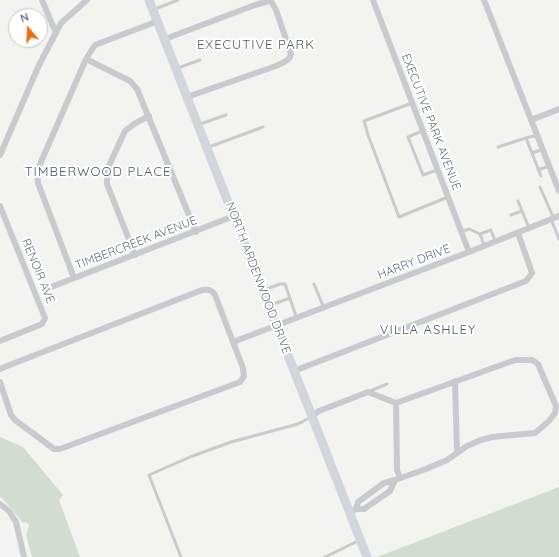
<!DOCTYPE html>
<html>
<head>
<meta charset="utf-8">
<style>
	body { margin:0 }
	#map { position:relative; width:559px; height:557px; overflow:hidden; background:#f3f4ef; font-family:Quicksand,sans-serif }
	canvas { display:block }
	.north { position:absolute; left:8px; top:8px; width:40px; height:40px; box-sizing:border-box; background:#fff; border:1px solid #c0c5cd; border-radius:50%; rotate:341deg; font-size:11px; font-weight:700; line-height:16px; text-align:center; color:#616e83 }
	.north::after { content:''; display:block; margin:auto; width:14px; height:18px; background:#ee6e16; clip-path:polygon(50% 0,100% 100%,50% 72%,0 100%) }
</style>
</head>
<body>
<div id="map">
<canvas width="559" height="557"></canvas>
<div class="north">N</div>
</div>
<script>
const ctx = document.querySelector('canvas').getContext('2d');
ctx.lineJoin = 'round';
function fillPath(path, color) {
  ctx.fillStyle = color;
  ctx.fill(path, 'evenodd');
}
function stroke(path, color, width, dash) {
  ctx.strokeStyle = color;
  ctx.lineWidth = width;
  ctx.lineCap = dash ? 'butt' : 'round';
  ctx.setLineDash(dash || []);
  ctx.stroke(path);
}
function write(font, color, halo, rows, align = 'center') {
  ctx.font = font + ' Quicksand,sans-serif';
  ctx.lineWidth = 4;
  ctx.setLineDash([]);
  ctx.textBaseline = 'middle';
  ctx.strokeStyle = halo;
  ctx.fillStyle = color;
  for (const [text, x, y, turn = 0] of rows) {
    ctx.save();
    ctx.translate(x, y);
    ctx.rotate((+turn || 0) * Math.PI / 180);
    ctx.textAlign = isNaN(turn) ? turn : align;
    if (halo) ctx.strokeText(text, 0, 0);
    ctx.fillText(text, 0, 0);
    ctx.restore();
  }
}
fillPath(new Path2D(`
	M0,437L23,447L63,495L59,500L80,557H32L26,535L29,525L26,522L23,523L3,499L0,497Z
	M559,487V557H377Z`), '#d3dcd0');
stroke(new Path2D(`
	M155,9L178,0
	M178,68L200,60
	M412,103L364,121L368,135L399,217L448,197
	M200,124L226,115
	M422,131L408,137L423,175L437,170
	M526,138L541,176
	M209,147L263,127
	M498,147L529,137L537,136
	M532,153L543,149
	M538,170L549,166
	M540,187L554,219
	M518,201L529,228
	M511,215L522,211
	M551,219L559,239
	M461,232L469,229L480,234L491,230L495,241
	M480,234L484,245
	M314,284L324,308
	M264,290L280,284H285L297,319
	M271,305L290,298
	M370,391L387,384
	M181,557L149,475L190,457L231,442L298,424L311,417
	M325,557L360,540`), '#c8cace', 3);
stroke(new Path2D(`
	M42,0L56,33
	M373,0L469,252
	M484,0L559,191
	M165,39L255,5L269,1H271L276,10L291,54C290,61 282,63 276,66L187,97
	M86,59L130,81L137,89L196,232
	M531,120L559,109
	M0,155L39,65L61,23L87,0
	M0,206L45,318L42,324L0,341
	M135,255L107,184V170L125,131L134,124L149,116
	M74,278L38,183L37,171L86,59L95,45L158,21
	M46,289L234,216
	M233,342L469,252L559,216
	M0,369L7,366L202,290C209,289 212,290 215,295L243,368L244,376L240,382L60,449H54L15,420L11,415L0,382
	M294,371L526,281L532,273L518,233
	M455,381L457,453
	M396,403L397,470L400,478
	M311,416L319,411L368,392L396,403L515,360H532L538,364L556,406L555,413L549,421L535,433L492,437L481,440L467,446L447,460L426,469L395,480
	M0,504L9,511L16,522L24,557
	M349,513L356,509H364L390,491L395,480L384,483L358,502L356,509`), '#c8cace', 6);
stroke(new Path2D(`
	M149,0L367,557`), '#d2d6dc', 9);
write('12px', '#616e83', '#fff', [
	["EXECUTIVE PARK AVENUE",431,122,69],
	["TIMBERCREEK AVENUE",136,243,-21],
	["HARRY DRIVE",414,262,-21],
	["RENOIR AVE",38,271,68],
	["NORTH ARDENWOOD DRIVE",258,278,69]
]);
ctx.letterSpacing = '1px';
write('13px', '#4f5967', '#fff', [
	["EXECUTIVE PARK",256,45],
	["TIMBERWOOD PLACE",98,172],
	["VILLA ASHLEY",428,330]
]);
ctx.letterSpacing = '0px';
</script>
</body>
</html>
